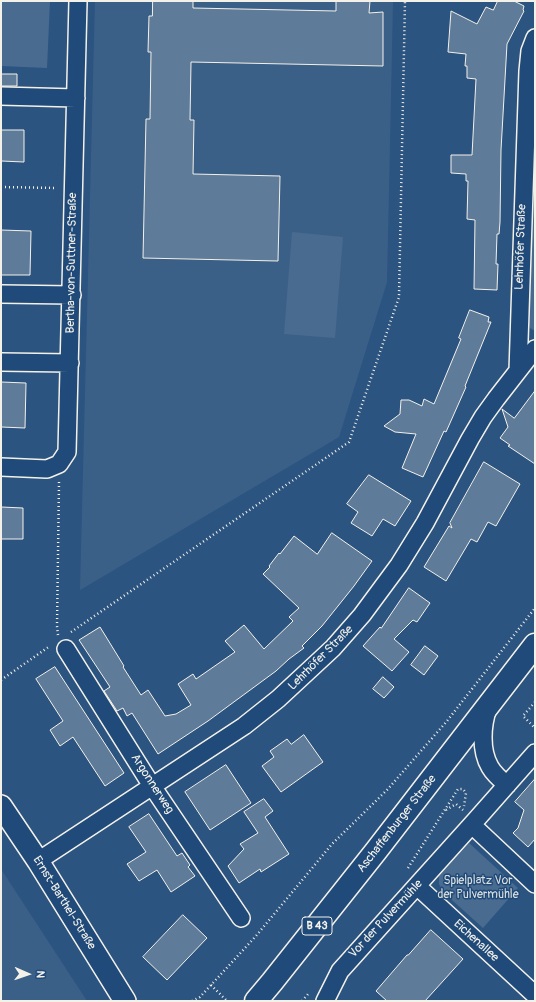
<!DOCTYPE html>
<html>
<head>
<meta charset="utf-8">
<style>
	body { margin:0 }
	#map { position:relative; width:536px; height:1002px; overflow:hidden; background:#2c5481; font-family:Pangolin,sans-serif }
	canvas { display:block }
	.frame { position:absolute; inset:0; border:2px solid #f4f1e8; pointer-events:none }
	.north { position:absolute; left:8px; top:954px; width:40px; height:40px; -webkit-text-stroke:3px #1f4a7a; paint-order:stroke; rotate:92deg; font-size:11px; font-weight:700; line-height:16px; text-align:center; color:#f4f1e8 }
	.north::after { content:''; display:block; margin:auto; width:14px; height:18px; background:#f4f1e8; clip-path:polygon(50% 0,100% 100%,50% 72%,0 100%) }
</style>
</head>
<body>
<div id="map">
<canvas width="536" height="1002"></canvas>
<div class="frame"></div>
<div class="north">N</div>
</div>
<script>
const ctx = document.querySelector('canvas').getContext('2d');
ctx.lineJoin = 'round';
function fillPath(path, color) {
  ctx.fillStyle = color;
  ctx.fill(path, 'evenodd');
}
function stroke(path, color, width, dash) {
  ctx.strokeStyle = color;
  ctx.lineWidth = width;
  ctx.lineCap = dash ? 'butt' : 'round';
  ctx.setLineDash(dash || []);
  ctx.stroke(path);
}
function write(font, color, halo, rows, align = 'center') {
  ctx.font = font + ' Pangolin,sans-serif';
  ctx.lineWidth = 3;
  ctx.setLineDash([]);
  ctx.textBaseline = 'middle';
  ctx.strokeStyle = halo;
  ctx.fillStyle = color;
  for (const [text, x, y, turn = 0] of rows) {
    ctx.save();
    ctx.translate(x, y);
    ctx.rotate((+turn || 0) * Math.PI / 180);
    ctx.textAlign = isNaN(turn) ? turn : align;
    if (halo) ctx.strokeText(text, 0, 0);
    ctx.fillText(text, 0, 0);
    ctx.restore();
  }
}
fillPath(new Path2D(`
	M95,1H393L387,282L339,437L80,590Z
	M1,869L87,1001H1Z`), '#3b6088');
fillPath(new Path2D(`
	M1,1H50L47,68L1,66Z
	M535,153V331L530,328L527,317Z
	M292,232L343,237L335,338L284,334Z
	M469,843L518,888L483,928L443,892L439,884V876Z`), '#496b90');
const building = new Path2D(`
	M153,1H193V8L336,11V1H370L369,13L383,12V66L191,62L190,120H194L193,174L280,176L278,261L143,258L146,119H150L151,52H148L149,16H152Z
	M498,1H514L524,6L523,10L524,11L507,44L501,150L500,222L499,234H497L496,264H498L497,290L474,289L475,220L467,219L468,181H466V174L451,173V155H472L476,79L467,78V66H465L466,54L448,52L451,11L477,24L486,7L493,10Z
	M1,74H17V86H1Z
	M1,130H24V162L1,161Z
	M1,230L31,231L30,275H1Z
	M470,310L489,317L488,322H491L465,386L466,387L446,432L444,431L423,477L402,468L416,434L395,432L384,426L400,414L401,400H409L422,406L424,399L434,404L461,339L459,338Z
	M1,382L26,383L25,428L1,427Z
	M535,391V464L508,446L510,445L500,438L508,427L502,409L514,418Z
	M484,462L520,484L496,526L488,522L477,542L471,539L446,581L424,567L449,526L452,528L450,523Z
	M369,475L411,501L395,526L383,519L372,536L351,523L358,512L347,504Z
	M1,507L23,508V539H1Z
	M332,533L372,561L354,586L322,626L302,646L304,648L289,659L276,671L208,721L158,754L132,713L127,716L123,708L117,711L104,691L110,687L79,640L100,627L124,666L123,667L141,695L148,690L165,716L176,714L191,705L178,684L193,674L196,679L235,652L225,641L244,625L264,649L293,621L289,617L299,608L263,574L270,567L269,566L279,553L280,554L294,536L317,554Z
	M409,588L430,603L417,622L413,620L394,639L409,652L392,671L363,646L380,627L381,628Z
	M425,646L438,656L424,675L411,665Z
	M55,667L124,773L105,786L73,737L60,746L50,730L63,721L36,679Z
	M383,677L394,687L384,698L373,689Z
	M304,735L323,762L281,792L262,766L274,757L270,751L287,739L291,744Z
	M226,765L251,803L210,830L185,792Z
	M535,779V839L528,847L513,833L518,828L524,810L515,802Z
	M264,799L273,811L265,817L289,854L261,872L260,869L239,883L228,866L244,849L240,844L258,833L244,812Z
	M149,814L177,856L182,853L190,865L188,867L195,876L171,892L157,870L139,881L127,864L146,852L129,827Z
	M183,915L207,938L167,980L143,957Z
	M431,930L463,959L425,1001H387L376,991L407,955H408Z`);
fillPath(building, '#5e7b9a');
stroke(building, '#f4f1e8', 1);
const minor = new Path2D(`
	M1,96L76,98
	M1,294L72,295
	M1,362L70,363
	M518,371L528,71L530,51L535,38
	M1,467L47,469L59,464L67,452L78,1
	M66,649L152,786L241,918
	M488,708C482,725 480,750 490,767C494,774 501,780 507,785
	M472,825L535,884
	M38,861L244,726L278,699L333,648L362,615L399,565L425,523L470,439L483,417L496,399L535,349
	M417,886L535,995
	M325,1001L340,971L475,821L535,753`);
const tertiary = new Path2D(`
	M1,806L38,861L125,1001`);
const primary = new Path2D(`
	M256,1001L272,982L376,851L535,645`);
stroke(minor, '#f4f1e8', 20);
stroke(tertiary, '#f4f1e8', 24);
stroke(primary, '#f4f1e8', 25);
stroke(new Path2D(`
	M1,187L57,188
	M71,632L349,442L399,297L405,1
	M58,635L57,626L59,482
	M1,680L50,646
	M535,702L523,716L535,728
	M446,810L456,804L463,810
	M408,868L458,789H463L466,793L464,806
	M211,985L227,1001
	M192,1001L200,997L256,936L332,844L387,790L447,721L535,608
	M302,1001L309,993`), '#f4f1e8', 2.5, [1, 3]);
stroke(minor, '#1f4a7a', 17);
stroke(tertiary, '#1f4a7a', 21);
stroke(primary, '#1f4a7a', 22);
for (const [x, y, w] of [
	[317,926,30]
]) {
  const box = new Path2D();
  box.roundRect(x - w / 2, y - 9, w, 18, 3);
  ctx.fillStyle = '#1f4a7a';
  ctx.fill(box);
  stroke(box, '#f4f1e8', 1);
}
write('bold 11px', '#f4f1e8', null, [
	["B 43",317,926]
]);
write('12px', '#f4f1e8', '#1f4a7a', [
	["Lehrhöfer Straße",521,247,-88],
	["Bertha-von-Suttner-Straße",72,263,-89],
	["Lehrhöfer Straße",321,658,-45],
	["Argonnerweg",152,784,57],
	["Aschaffenburger Straße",397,824,-52],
	["Ernst-Barthel-Straße",64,903,58],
	["Vor der Pulvermühle",386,919,-47],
	["Eichenallee",476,941,42]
]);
write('12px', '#dadddb', '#1f4a7a', [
	["Spielplatz Vor",478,881],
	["der Pulvermühle",478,895]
]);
</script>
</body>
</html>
